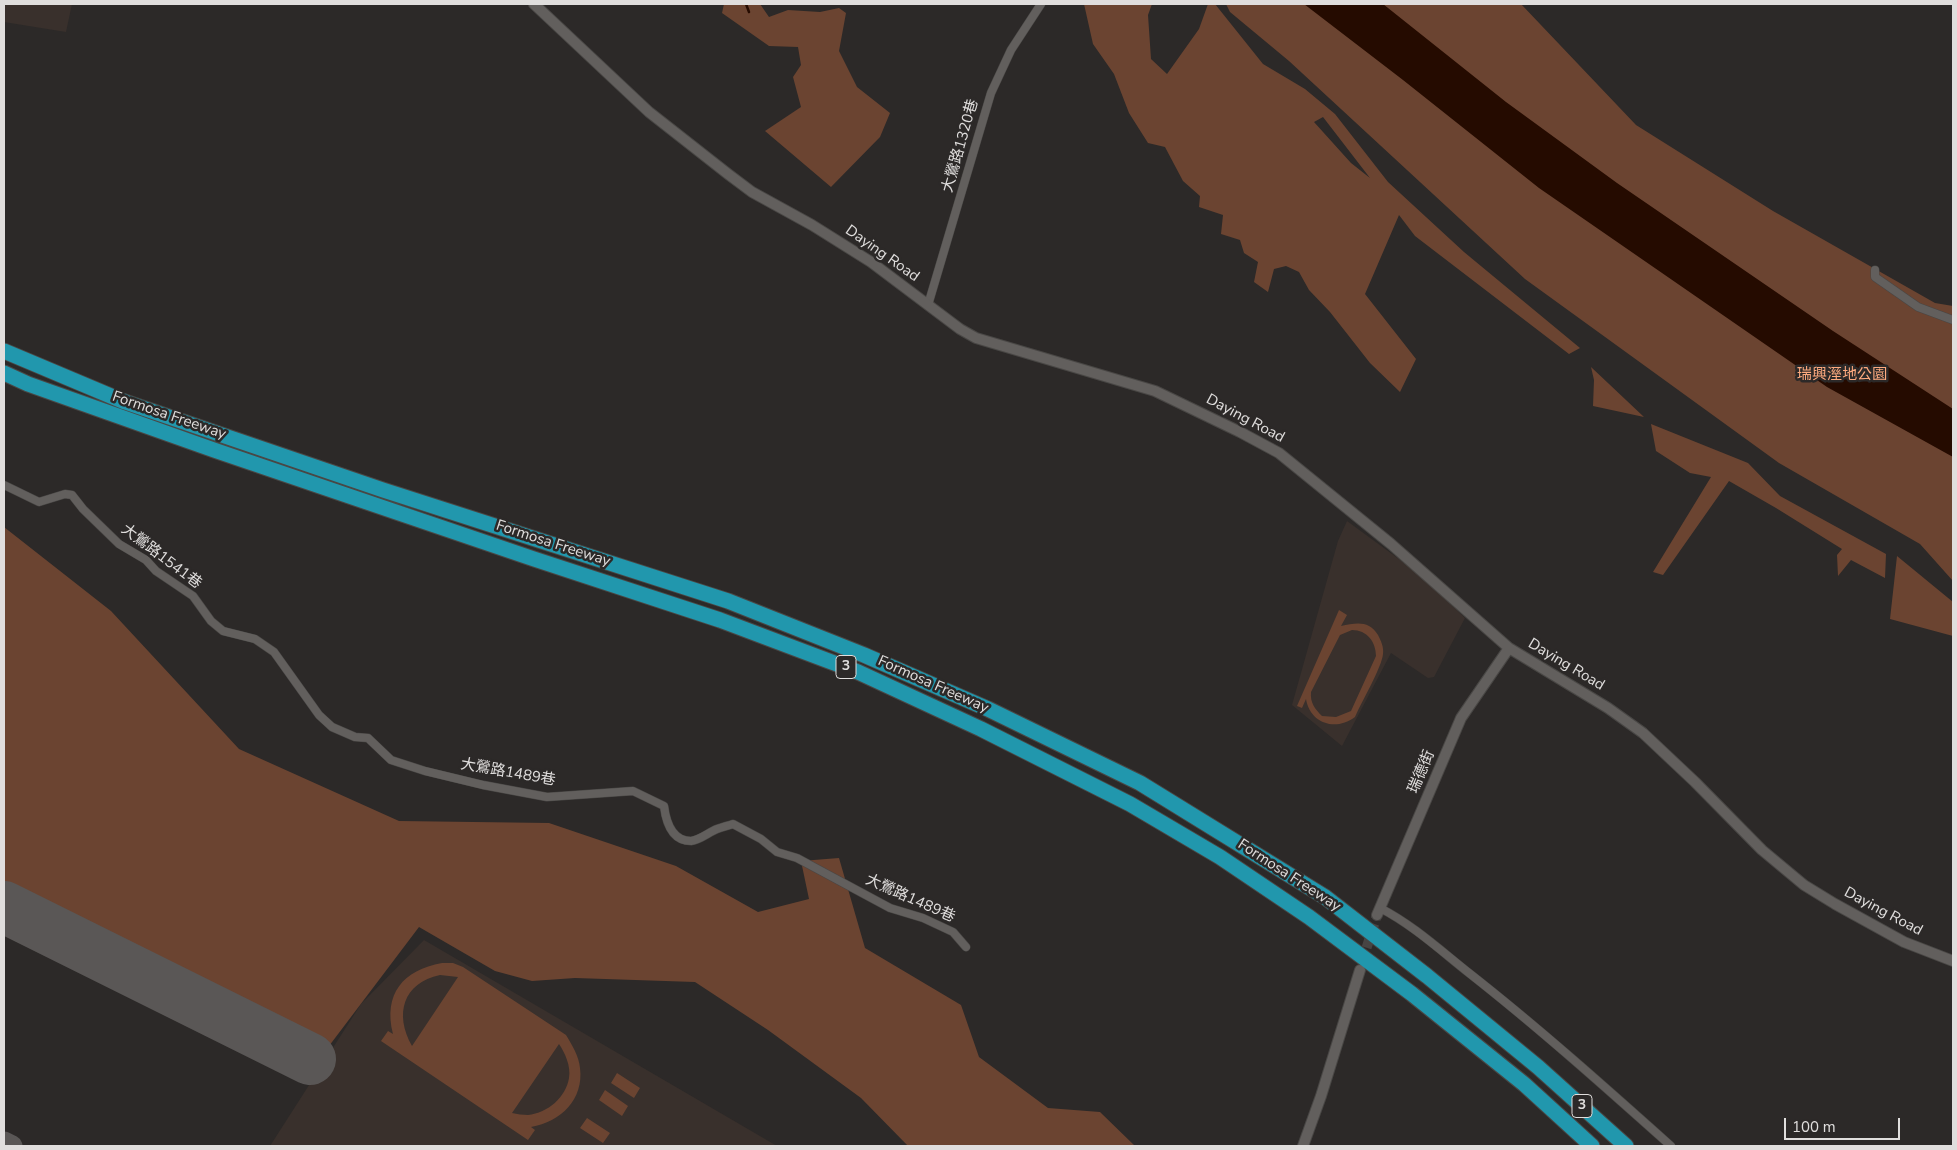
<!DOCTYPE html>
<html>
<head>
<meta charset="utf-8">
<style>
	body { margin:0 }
	#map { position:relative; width:1957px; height:1150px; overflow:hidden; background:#2c2928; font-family:"Nunito Sans",sans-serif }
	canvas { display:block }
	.frame { position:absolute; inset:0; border:5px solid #e0dedd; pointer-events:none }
	.scale { position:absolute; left:1784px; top:1118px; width:116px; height:22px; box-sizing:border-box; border:2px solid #e0dedd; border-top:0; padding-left:6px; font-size:15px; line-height:18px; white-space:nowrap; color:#e0dedd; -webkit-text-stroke:4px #2c2928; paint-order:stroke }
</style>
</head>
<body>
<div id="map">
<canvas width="1957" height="1150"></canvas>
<div class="frame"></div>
<div class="scale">100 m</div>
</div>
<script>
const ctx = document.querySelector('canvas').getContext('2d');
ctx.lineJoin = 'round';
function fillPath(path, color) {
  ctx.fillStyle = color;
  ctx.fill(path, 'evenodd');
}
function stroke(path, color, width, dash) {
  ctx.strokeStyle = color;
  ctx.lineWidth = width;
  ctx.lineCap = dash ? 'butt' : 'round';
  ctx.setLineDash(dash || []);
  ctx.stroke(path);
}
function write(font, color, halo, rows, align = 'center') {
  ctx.font = font + ' "Nunito Sans","Noto Sans TC",sans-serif';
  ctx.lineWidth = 5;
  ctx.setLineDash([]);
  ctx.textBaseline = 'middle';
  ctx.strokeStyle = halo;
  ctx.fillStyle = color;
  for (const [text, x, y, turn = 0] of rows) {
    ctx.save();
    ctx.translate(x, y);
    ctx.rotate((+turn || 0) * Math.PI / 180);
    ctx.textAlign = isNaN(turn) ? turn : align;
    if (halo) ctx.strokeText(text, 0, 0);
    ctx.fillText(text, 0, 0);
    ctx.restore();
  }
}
fillPath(new Path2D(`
	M4,4H72L66,32L4,22Z
	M1347,521L1422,576L1465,618L1434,677L1428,678L1391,653L1342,746L1292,705L1338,541Z
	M424,940L777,1146H270L361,1004Z`), '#39302c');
fillPath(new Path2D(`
	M724,4H760L769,17L788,10L820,12L839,8L846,13L839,51L857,87L890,113L880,137L831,187L765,131L801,107L793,77L801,65L798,47L769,46L722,13Z
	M1084,4H1152L1148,15L1151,59L1167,74L1199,29L1208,4H1215L1263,64L1305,89L1335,114L1388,182L1464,252L1580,348L1569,354L1415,236L1399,215L1365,294L1416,359L1400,392L1370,363L1330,312L1309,290L1299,272L1286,266L1274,269L1268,292L1254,282L1258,262L1244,253L1240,240L1221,234L1223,215L1199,207L1200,196L1183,181L1165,147L1148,143L1129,113L1114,74L1093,44ZM1323,117L1370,178L1351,163L1314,122Z
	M1226,4H1521L1636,125L1773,211L1935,303L1953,306V581L1920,544L1779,463L1525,279L1289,61L1230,12Z
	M1591,367L1644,417L1593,406L1594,380Z
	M1651,424L1748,463L1780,496L1886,554L1885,578L1851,560L1838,576L1837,555L1842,549L1776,508L1729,481L1663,575L1653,572L1711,477L1690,473L1656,451Z
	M4,527L111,611L239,749L399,821L549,823L676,866L758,912L809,899L801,861L839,858L865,948L961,1005L979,1057L1048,1108L1100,1112L1135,1146H908L861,1098L768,1030L695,982L575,978L532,981L495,971L419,927L326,1050L138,948L4,883Z
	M1897,556L1953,602V636L1890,619Z
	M1339,610L1347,615L1341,626C1356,623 1369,620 1378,635C1381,641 1384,647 1383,654C1382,667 1361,703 1355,717C1335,732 1310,723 1306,699L1302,708L1297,706ZM1352,630C1367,630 1376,642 1376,656L1351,711L1336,717L1322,716C1315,709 1310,703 1311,692L1340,635Z
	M442,963H453L463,967L566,1035C572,1045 579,1056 580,1068C584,1099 561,1122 531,1127L535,1130L528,1140L381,1041L388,1031L393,1034C383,994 403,970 442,963ZM440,975L458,977L412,1046C394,1014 403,983 440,975ZM559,1044C565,1053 571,1066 569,1078C566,1097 548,1113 528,1115C523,1115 517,1114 512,1113Z
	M617,1073L640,1088L634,1098L611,1083Z
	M605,1090L628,1106L622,1116L599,1100Z
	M587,1118L610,1133L603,1143L580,1128Z`), '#6b4431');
fillPath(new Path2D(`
	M1304,4H1383L1506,102L1617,183L1833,331L1953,409V457L1827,387L1539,188L1403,80Z`), '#250b00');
stroke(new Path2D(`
	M746,4L749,12`), '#250b00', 2.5);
stroke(new Path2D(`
	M4,1142L12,1146`), '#5a5756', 21);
stroke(new Path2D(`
	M4,907L310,1059`), '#5a5756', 52);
stroke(new Path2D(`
	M1362,962L1377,915`), '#474443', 10, [10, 5]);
const minor = new Path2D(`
	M1875,270V277L1918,307L1953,320
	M928,305L991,93L1011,50L1041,4
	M4,485L39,502L65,494L72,495L83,509L119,544L146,560L156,571L193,596L211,621L223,631L255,639L274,652L319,715L332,727L355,737L368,738L391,760L425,771L483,785L547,797L633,791L664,806C666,822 672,841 691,841C700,840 709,832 717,829C722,827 727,826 733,824L761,839L777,852L797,858L890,908L923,918L953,932L966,947
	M1380,908C1413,925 1440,950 1469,973C1539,1028 1605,1087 1671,1146`);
const tertiary = new Path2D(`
	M534,4L649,112L728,174L752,192L812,225L871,262L960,329L976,338L1155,391L1240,432L1279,453L1391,544L1509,648L1608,708L1643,733L1695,782L1762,850L1804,885L1835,904L1904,942L1953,961
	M1377,915L1461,718L1509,648
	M1303,1146L1321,1096L1360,970`);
const motorway = new Path2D(`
	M4,351L125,402L383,490L728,601L864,655L988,709L1140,783L1325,897L1427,976L1538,1067L1626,1146
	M4,373L28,384L214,450L534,559L720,620L858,672L981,729L1130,804L1220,857L1309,917L1412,994L1524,1084L1592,1146`);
stroke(minor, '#494745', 9);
stroke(tertiary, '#494745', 12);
stroke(motorway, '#494745', 17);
stroke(minor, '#625f5d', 8);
stroke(tertiary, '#625f5d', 10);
stroke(motorway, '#2197ad', 15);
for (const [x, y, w] of [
	[846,667,20],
	[1582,1106,20]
]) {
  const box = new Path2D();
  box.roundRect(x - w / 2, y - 11.5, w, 23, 4);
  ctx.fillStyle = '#2c2928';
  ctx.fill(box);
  stroke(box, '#e0dedd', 1);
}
write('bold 14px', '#e0dedd', null, [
	["3",846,667],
	["3",1582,1106]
]);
write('15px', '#e0dedd', '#2c2928', [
	["大鶯路1320巷",961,146,-74],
	["Daying Road",882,254,35],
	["Formosa Freeway",169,416,19],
	["Daying Road",1245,419,28],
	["Formosa Freeway",553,544,18],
	["大鶯路1541巷",161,557,37],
	["Daying Road",1566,665,31],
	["Formosa Freeway",933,685,24],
	["瑞德街",1422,772,-67],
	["大鶯路1489巷",508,773,10],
	["Formosa Freeway",1289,876,33],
	["大鶯路1489巷",910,899,24],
	["Daying Road",1883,912,28]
]);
write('15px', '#fdaa7f', '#2c2928', [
	["瑞興溼地公園",1842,375]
]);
</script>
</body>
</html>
